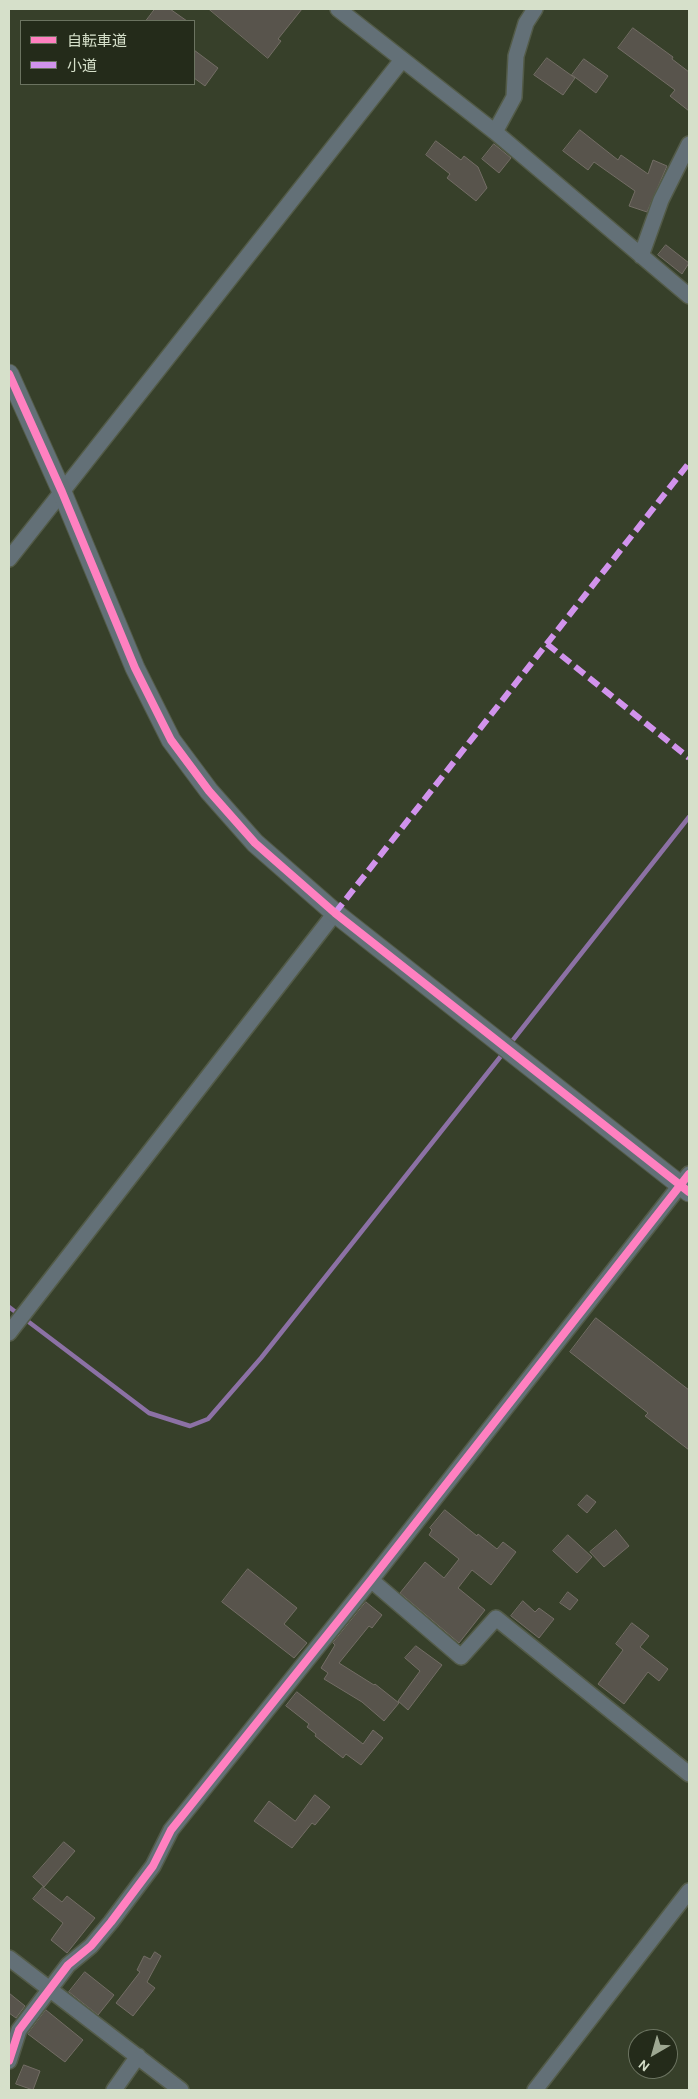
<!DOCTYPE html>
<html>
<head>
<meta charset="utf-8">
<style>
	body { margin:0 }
	#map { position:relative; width:698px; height:2099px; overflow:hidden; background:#37402a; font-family:Karla,"Noto Sans JP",sans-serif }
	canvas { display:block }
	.frame { position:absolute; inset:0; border:10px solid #d6e0ca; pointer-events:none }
	.legend { position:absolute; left:20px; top:20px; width:175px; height:65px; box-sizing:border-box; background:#242b1a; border:1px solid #6b7360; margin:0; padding:6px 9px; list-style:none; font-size:15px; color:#d6e0ca }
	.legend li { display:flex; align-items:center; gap:10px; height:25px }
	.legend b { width:25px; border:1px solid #6b7360 }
	.north { position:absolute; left:628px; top:2029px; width:50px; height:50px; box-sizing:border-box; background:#242b1a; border:1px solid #6b7360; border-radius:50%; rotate:218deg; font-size:14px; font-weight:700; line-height:20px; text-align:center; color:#d6e0ca }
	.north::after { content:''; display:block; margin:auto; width:18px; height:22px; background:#9ea892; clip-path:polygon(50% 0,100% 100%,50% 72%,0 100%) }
</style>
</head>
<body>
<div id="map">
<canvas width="698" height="2099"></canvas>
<div class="frame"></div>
<ul class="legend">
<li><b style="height:6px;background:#ff80c0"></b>自転車道</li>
<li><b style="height:6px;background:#d193ec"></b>小道</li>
</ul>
<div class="north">N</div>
</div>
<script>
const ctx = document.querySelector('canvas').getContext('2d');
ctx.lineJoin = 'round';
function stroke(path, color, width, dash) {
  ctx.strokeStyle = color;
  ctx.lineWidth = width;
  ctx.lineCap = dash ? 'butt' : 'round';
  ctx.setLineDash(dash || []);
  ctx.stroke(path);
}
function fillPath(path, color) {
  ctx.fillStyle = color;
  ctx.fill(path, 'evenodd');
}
stroke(new Path2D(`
	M509,1045L689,817
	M9,1307L149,1413L190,1426L208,1419L261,1358L505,1051`), '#8c71a5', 4.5);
const building = new Path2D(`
	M155,9H170L187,21H146Z
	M209,9H302L278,39L281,41L268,58Z
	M633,28L673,57L672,59L689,72V111L670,96L675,90L618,48Z
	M194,50L218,68L205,86L194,78Z
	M547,58L575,78L563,95L534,75Z
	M584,59L608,76L596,93L572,75Z
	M580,130L618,160L621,155L648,174L653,160L667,166L647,212L629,206L635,191L594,162L588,170L563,151Z
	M436,141L461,160L464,156L478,167L487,188L476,201L447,178L450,174L426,155Z
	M494,144L511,158L499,173L482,159Z
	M666,245L689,263L682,274L658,255Z
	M596,1318L689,1390V1450L645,1416L648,1413L570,1352Z
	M587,1495L596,1502L587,1513L578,1505Z
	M445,1510L477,1536L478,1534L497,1549L503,1542L516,1552L491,1585L472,1570L458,1588L485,1610L459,1643L400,1593L425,1562L444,1578L459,1559L429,1535L432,1530L430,1528Z
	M616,1530L629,1546L604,1567L590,1552Z
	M568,1535L592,1557L577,1573L553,1551Z
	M248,1569L297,1608L284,1624L307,1643L294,1658L222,1602Z
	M568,1592L578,1600L570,1610L560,1603Z
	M523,1601L535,1612L539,1608L554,1619L539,1638L511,1616Z
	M366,1602L382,1615L372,1628L369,1626L339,1663L374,1685L375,1684L399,1703L384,1721L362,1702L324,1679L328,1673L321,1668L335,1645L333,1643Z
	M632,1623L649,1636L640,1647L668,1669L659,1681L648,1672L624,1704L598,1684L623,1650L616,1644Z
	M416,1646L442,1665L408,1710L398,1701L420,1671L405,1658Z
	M297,1692L363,1744L373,1730L383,1738L361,1765L346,1754L343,1758L315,1736L316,1734L307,1727L309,1724L286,1706Z
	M315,1795L330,1807L315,1825L312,1823L292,1848L254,1821L269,1801L295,1821Z
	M64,1842L75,1851L44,1887L33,1877Z
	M43,1887L62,1902L67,1896L95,1918L67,1953L51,1940L63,1923L33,1899Z
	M155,1952L161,1956L147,1982L155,1988L133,2016L116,2003L140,1972L137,1970L144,1956L150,1959Z
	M85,1972L114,1995L98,2015L69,1992Z
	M9,1993L25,2006L16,2018L9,2013Z
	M46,2010L83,2040L65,2062L28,2034Z
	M24,2065L40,2071L33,2090L16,2084Z`);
fillPath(building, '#58544c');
stroke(building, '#736d65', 1);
const minor = new Path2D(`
	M338,9L495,132L689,296
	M495,132L514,97L516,56L526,23L535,9
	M641,256L661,200L689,144
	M9,559L402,60
	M9,1333L335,913
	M371,1580L461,1657L496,1618L689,1774
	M9,1958L181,2090
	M9,2061L19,2030L68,1965L91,1946L111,1922L153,1866L171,1830L371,1580L689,1174
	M114,2090L138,2056
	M535,2090L689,1891`);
const tertiary = new Path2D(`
	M9,374L62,492L135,668L171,740L209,791L255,843L335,913L689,1192`);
stroke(minor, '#535b48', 18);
stroke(tertiary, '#535b48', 21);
stroke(minor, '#637077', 15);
stroke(tertiary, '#637077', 19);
stroke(new Path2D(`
	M547,644L689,758
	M335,913L689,463`), '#d193ec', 6, [12, 6]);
stroke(new Path2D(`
	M9,374L62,492L135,668L171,740L209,791L255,843L335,913L689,1192
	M9,2061L19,2030L68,1965L91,1946L111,1922L153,1866L171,1830L371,1580L689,1174`), '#ff80c0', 8);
</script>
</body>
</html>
